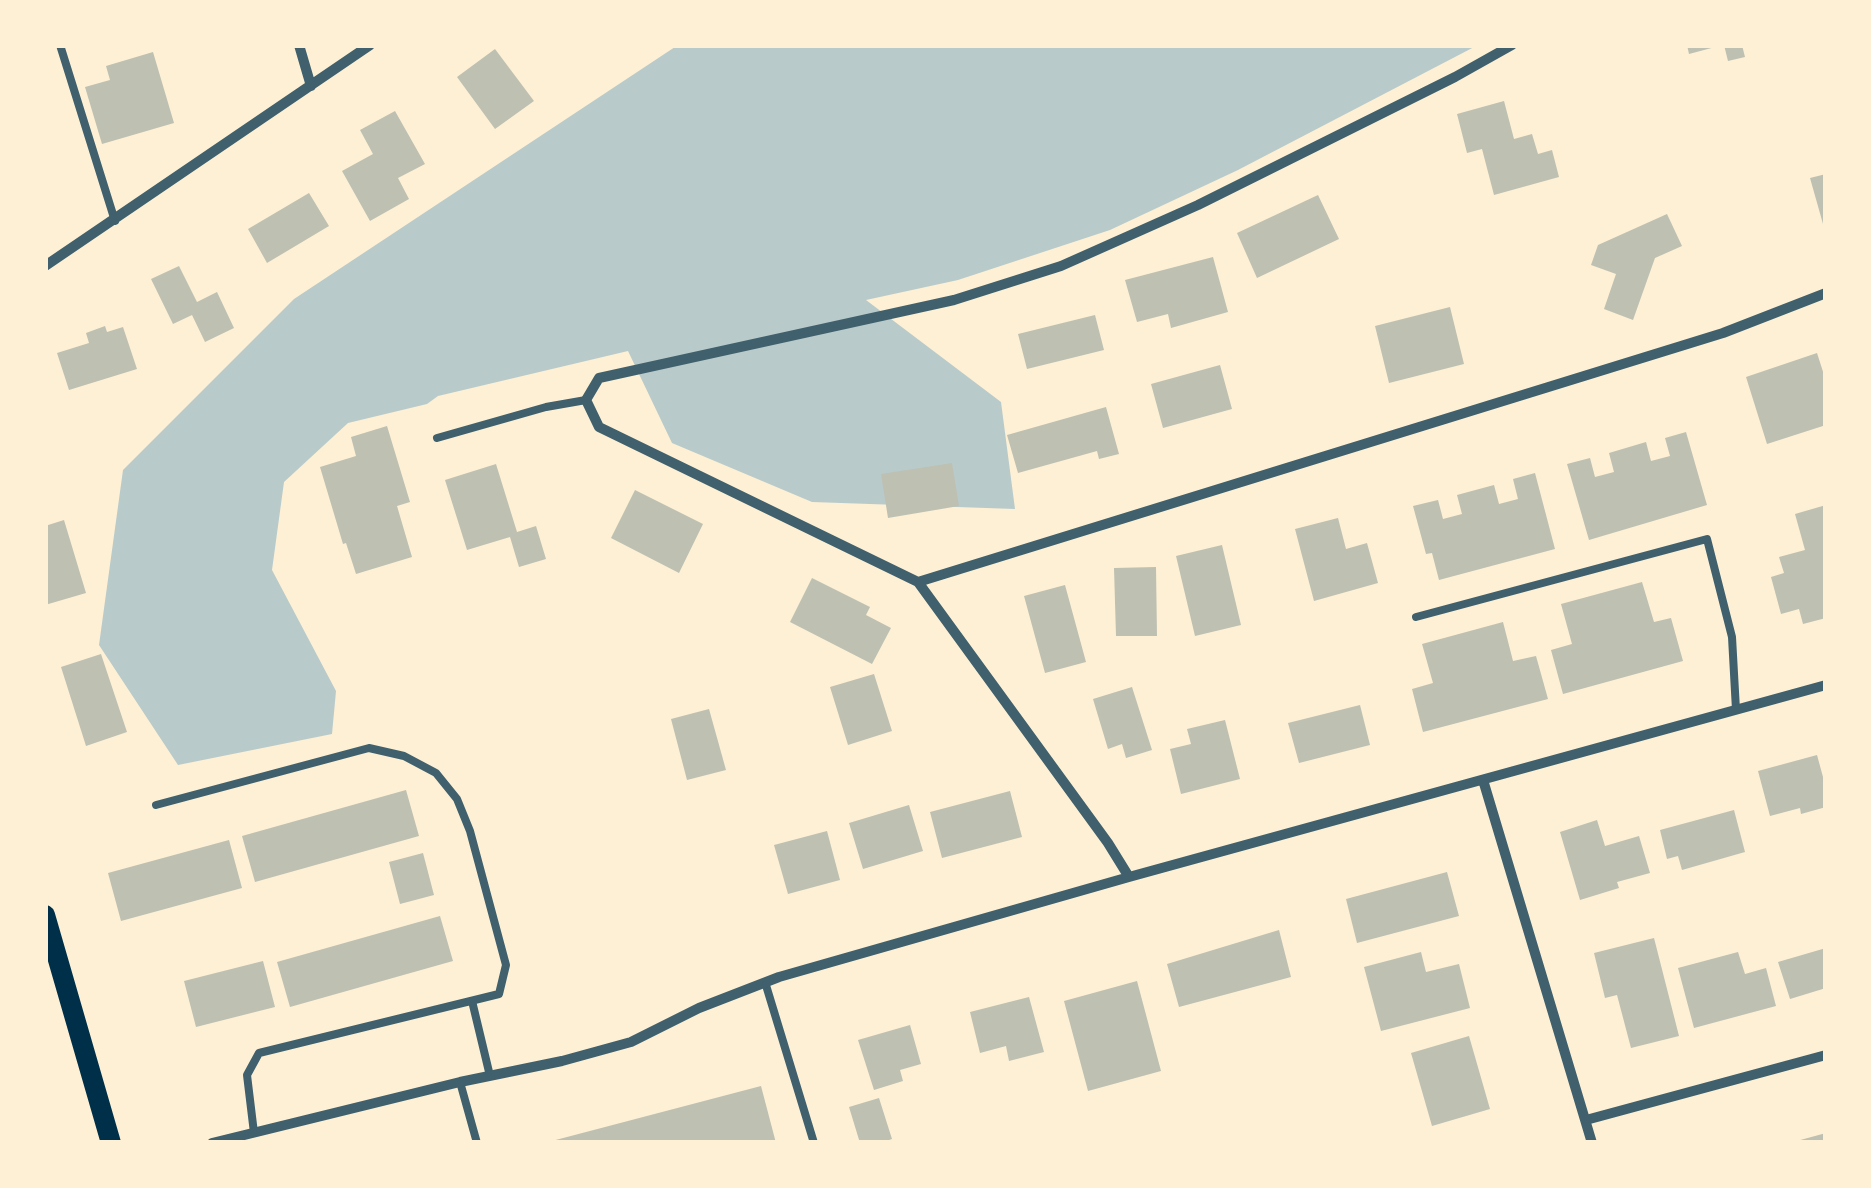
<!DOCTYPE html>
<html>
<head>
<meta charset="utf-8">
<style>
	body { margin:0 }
	#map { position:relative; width:1871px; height:1188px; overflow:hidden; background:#fdf0d5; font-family:"Titillium Web",sans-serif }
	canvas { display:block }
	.frame { position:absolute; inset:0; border:48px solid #fdf0d5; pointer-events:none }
</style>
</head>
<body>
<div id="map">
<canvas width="1871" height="1188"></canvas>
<div class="frame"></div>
</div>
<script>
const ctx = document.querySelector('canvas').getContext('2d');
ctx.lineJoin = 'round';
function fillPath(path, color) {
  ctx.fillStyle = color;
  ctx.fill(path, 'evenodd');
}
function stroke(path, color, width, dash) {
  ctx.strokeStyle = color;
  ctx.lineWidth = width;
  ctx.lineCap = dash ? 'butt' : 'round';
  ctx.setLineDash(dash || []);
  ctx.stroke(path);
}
fillPath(new Path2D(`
	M678,45H1478L1238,170L1110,230L958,280L866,300L1001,402L1015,509L812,502L672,443L628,351L438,396L427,404L348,423L284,482L272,570L336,691L332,734L178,765L99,645L123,470L294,299Z`), '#b9caca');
fillPath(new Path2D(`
	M1687,45H1719V46L1689,54Z
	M1724,45H1742L1745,57L1728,61Z
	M495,49L534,101L495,129L457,77Z
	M153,52L174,123L102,144L85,87L110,80L106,66Z
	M1504,101L1514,139L1532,134L1538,154L1552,150L1559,177L1494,195L1482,149L1467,153L1457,114Z
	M395,111L425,164L398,178L409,199L370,221L342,171L373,154L360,130Z
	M1826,174V231H1825L1810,178Z
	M309,193L329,226L267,263L248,229Z
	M1318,195L1339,239L1257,278L1237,233Z
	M1667,214L1682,246L1655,258L1633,320L1604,309L1616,274L1591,265L1598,245Z
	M1213,257L1228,312L1171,328L1168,314L1137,322L1125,280Z
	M179,266L197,302L217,292L234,328L205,342L192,315L173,324L151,279Z
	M1450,307L1464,364L1389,383L1375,326Z
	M1095,315L1104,350L1027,369L1018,334Z
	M105,326L107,332L123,327L137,369L69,390L57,353L89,343L86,333Z
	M1817,353L1826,381V425L1767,444L1746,377Z
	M1220,365L1232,409L1163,428L1151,384Z
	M1106,407L1119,454L1099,459L1097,451L1018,473L1007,435Z
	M387,426L410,502L397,506L412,557L356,574L346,543L343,544L320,467L356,456L351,437Z
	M1686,432L1707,505L1589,540L1567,464L1590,458L1595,477L1614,472L1609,453L1646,442L1651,461L1670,456L1665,438Z
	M952,463L959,506L888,518L881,474Z
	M496,464L517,532L536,526L546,559L519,567L510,537L467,550L445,480Z
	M1535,473L1555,549L1439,580L1432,553L1426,554L1413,506L1438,500L1443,519L1462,514L1457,495L1494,485L1499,504L1518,499L1513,479Z
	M635,490L703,524L679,573L611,538Z
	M1826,505V618L1803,624L1799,609L1781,614L1771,577L1784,573L1779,557L1805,550L1795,514Z
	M1338,518L1346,549L1367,543L1378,583L1314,601L1295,529Z
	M64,520L86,593L45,605V526Z
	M1222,545L1241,625L1195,636L1176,556Z
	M1156,567L1157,636H1116L1114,568Z
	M812,578L870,607L866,615L891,628L872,664L790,622Z
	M1642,582L1654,622L1671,618L1683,661L1563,694L1551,650L1572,644L1561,604Z
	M1065,585L1086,662L1045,673L1024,596Z
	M1503,622L1513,661L1536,656L1548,699L1423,732L1412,689L1433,683L1422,644Z
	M101,654L127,732L86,746L61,667Z
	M874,674L892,731L848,745L830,687Z
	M1132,687L1152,750L1126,758L1122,744L1108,749L1093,699Z
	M1360,705L1370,745L1299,763L1288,723Z
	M709,709L726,770L687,780L671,719Z
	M1225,720L1240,779L1181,794L1170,749L1191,744L1187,729Z
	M1817,755L1826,788V807L1801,814L1800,808L1770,816L1758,771Z
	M406,790L419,836L255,882L242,836Z
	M1010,791L1022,837L942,858L930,812Z
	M909,805L923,851L863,869L849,823Z
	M1734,810L1745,852L1682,870L1678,856L1667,859L1660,830Z
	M1597,820L1605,846L1639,836L1650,873L1617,882L1619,888L1580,900L1560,832Z
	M827,831L840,880L788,894L774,845Z
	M229,840L242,888L121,921L108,873Z
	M423,853L434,895L400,904L389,862Z
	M1447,872L1459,916L1357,943L1346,899Z
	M440,916L453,961L290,1007L277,962Z
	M1279,930L1291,977L1179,1007L1167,964Z
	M1654,938L1679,1036L1631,1048L1617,995L1605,998L1594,953Z
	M1826,948V988L1790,999L1778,962Z
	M1421,952L1426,972L1459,964L1470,1008L1381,1031L1364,967Z
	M1738,952L1745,974L1766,968L1776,1006L1694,1028L1678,968Z
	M263,961L275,1007L196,1027L184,981Z
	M1137,981L1161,1071L1088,1091L1064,1001Z
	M1029,997L1044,1052L1009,1061L1006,1046L980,1053L970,1012Z
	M910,1025L921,1064L900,1070L903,1081L874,1090L858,1040Z
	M1469,1036L1490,1109L1432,1126L1411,1053Z
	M761,1086L776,1143H548V1142Z
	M879,1098L892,1139L880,1143H860L849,1107Z
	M1826,1133V1143H1793V1142Z`), '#bec0b2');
stroke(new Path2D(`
	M60,45L115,221
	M437,438L546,407L586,400
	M1416,617L1707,539L1732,637L1736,710
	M156,805L369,748L404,756L436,773L457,799L470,831L506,965L499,994L259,1053L247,1075L254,1133
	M765,982L814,1143
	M472,1001L490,1076
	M460,1082L477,1143`), '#3f606c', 8);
stroke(new Path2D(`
	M299,45L311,86
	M45,266L370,45
	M918,582L1723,333L1826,293
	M1483,780L1592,1143
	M1129,877L1108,843L918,582L599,427L586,400L599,378L954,300L1061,266L1198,205L1455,77L1512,45
	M1586,1120L1826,1055
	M212,1143L460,1082L562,1061L631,1042L699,1008L779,977L1129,877L1826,685`), '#3f606c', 10);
stroke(new Path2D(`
	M45,915L111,1143`), '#003049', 20);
</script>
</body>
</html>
